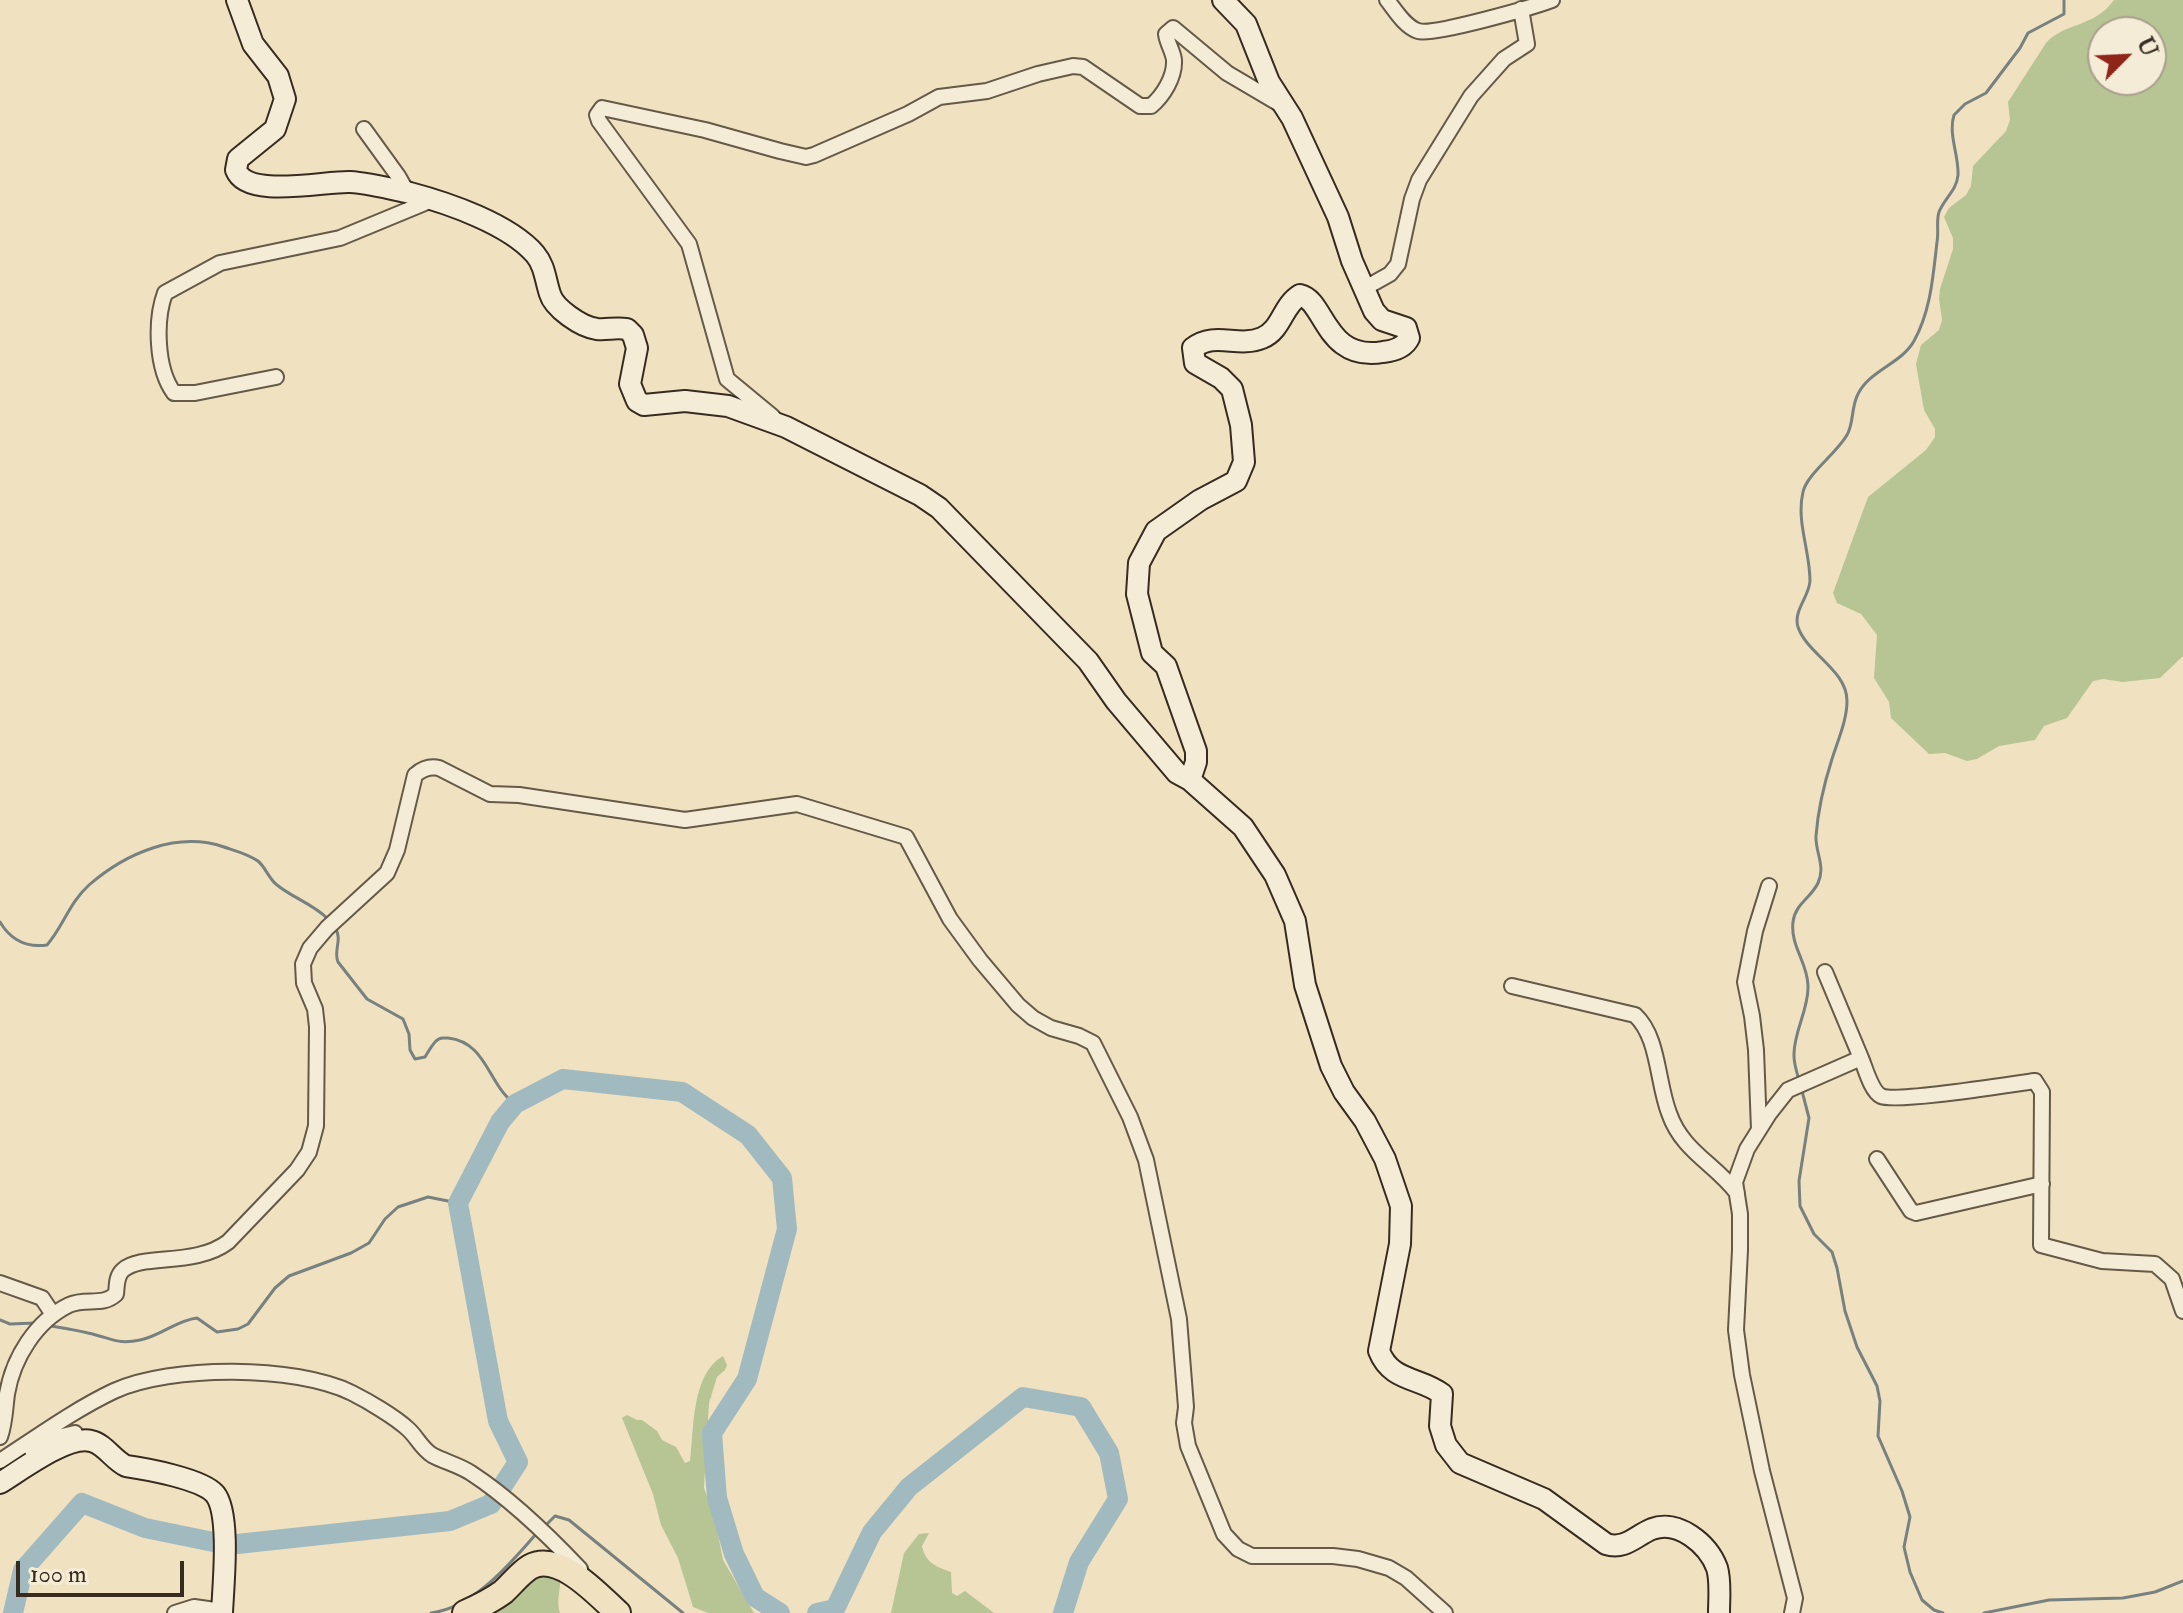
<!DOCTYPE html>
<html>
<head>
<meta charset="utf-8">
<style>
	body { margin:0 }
	#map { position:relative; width:2183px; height:1613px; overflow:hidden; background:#f0e2c1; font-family:"IM FELL Double Pica",serif }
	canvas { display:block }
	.north { position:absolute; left:2087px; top:16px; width:80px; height:80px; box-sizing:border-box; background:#f5ecd7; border:2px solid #a99f8e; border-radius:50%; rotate:66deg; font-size:22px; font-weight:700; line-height:32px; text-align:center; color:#372b20 }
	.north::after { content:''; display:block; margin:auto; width:28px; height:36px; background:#8f2418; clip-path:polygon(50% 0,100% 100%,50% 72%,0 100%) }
	.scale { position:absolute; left:16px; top:1561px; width:168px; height:36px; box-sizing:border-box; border:4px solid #372b20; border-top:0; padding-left:10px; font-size:24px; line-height:28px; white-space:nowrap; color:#372b20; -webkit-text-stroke:6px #f5ecd7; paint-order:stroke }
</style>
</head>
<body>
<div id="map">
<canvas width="2183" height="1613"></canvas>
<div class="north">U</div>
<div class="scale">100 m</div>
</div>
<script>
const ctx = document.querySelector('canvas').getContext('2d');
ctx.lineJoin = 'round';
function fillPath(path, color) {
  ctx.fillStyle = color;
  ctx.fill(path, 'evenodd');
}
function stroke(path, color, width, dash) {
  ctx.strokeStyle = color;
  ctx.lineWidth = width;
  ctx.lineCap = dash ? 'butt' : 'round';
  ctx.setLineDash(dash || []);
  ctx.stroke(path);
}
fillPath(new Path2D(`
	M2114,0H2183V656L2160,678L2123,682L2103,679L2093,681L2067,718L2044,726L2035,740L1999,746L1977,759L1967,761L1945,753L1929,754L1891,718L1889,702L1874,678L1877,635L1861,614L1837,603L1833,593L1868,497L1926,450L1935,437V429L1924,410L1916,364L1921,345L1939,330L1942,320L1939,299L1940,289L1953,249V238L1944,217L1949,208L1966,195L1971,186L1973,166L2006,131L2010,120L2008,102L2046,43C2065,22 2094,28 2114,0ZM2103,32H2151V80H2103Z
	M723,1356L727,1365L725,1370L717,1377L709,1403L704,1488L714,1515L723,1560L754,1613H708L693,1607L678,1558L661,1525L653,1494L622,1418L627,1415L637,1420H642L657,1431L662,1440L676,1447L685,1463L690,1461C694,1430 691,1374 723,1356Z
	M929,1533L922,1546C926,1564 936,1566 951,1572L952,1593L957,1596L965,1591L994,1613H891L904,1553L919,1534Z
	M558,1570C564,1585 555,1596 560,1613H473L530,1573Z`), '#b7c494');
stroke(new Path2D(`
	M0,922C10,939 26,948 47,945C63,927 69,903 89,885C126,853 177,831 224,847C236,851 248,854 258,861C266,868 269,879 277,885C293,898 313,904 328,919
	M335,928C343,939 333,951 338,962L367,999L403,1019L409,1034L410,1050L415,1059L425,1057C428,1052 432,1045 436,1041C441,1037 442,1038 448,1038C487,1042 488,1085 515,1104
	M1799,1080C1797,1073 1794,1064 1794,1056C1793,1033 1809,1009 1808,986C1808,963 1790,946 1793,922C1795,904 1811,898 1818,883C1826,866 1815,852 1816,836C1818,810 1824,784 1832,759C1838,740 1847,720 1847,701C1847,670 1807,654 1798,627C1793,611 1809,597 1810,581C1810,550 1796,522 1803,492C1807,474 1836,454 1847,435C1854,423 1851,407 1858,394C1870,370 1901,364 1914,341C1931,310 1933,276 1937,242C1939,233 1936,221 1939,212C1944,199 1957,190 1958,175C1959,155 1948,135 1954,115L1965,104L1986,93L2020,48L2028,33L2064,14V0
	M1802,1091L1809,1118L1799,1181L1800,1206L1814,1234L1832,1252L1837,1268L1845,1311L1857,1347L1877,1386L1880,1401L1878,1436L1902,1491L1910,1517L1904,1547L1910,1572L1922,1600L1934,1610L1943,1613
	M0,1320L10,1324L35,1323
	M51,1326C63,1328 76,1330 88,1333C112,1338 117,1346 144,1339C163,1334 178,1320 197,1318L217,1332L238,1329L248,1324L275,1288L289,1276L351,1253L369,1243L385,1219L398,1207L428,1197L458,1203
	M545,1526L555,1516L569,1520L683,1613
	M431,1613C473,1608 511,1563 536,1534
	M1984,1613L2049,1600L2123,1598L2155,1592L2183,1581`), '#77817f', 3);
stroke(new Path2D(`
	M13,1613L23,1570L82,1503L145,1528L228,1545L450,1521L491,1504L518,1462L498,1421L458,1203L500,1122L515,1104L563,1079L682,1092L748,1135L782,1178L787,1229L747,1379L712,1433L717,1498L734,1554L755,1597L780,1613
	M817,1613L835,1609L872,1532L909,1487L1023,1397L1081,1407L1109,1453L1118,1499L1079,1562L1063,1613`), '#a1babf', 20);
const street = new Path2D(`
	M1387,0C1395,10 1405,27 1418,31C1433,36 1533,7 1552,0
	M364,129L398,176L407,192
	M1365,288L1390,274L1398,264L1412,199L1419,180L1471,96L1504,59L1527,44L1521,9
	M276,377L195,393H174C156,369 155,320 165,293L220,263L340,238L432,200
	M773,417L727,379L689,244L599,121L597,115L602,108L705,130L780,151L806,157L814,155L908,114L939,97L987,91L1038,74L1073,66L1083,67L1140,106H1151C1163,96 1175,77 1174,60C1173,51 1167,43 1166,34L1173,28L1227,73L1283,106
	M1825,972L1861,1058
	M1512,986L1635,1015C1659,1037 1657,1082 1669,1113C1682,1151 1714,1163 1737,1193
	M1759,1130L1756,1050L1752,1016L1745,982L1755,931L1769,886
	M1877,1159L1911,1211L1916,1213L2042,1184
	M0,1283L42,1298L52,1313
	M0,1437C5,1423 5,1409 7,1394C13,1358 36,1321 69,1305C86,1297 102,1307 116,1294C117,1286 116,1276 123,1270C142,1253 195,1267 228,1242L297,1170L309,1152L316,1126L317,1027L315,1009L304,983L303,964L310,948L327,928L387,873L397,850L415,775C422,769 430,766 439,768L490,794L519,795L685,820L797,804L906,837L950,919L980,960L1018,1005L1033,1018L1051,1028L1079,1036L1093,1043L1130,1117L1146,1160L1179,1319L1186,1407L1184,1423L1188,1446L1224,1534L1238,1549L1252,1556H1333L1358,1559L1389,1568L1406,1578L1445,1613
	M31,1449L58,1437L75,1433
	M0,1461C37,1437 74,1410 114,1391C171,1365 295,1365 352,1393C368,1401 395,1417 408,1429C417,1437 421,1448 432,1455C445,1462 459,1465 471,1473C511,1499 547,1534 580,1569L579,1573
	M175,1613L194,1607L222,1611
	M1792,1613L1795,1598L1762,1471L1742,1375L1736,1330L1740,1250V1214L1735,1182L1747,1149L1769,1114L1788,1090L1861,1058C1865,1067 1871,1091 1881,1096C1896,1103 2012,1084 2035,1081L2042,1092L2041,1245L2102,1261L2155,1264L2172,1279L2183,1311`);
const secondary = new Path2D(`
	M237,0L253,44L278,76L285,99L275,129L238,159L236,170C247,199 324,181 350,182C369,183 392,189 410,193C448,203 509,224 535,254C545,266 545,279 550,294C554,308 581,327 597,329C607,330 616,327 627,329L633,335L637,348L630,384L637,401L644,405L685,401L728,406L786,427L920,495L939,508L1088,661L1116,701L1177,773L1190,780L1243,827L1275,875L1295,921L1305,985L1331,1066L1344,1092L1365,1121L1385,1159L1401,1206L1400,1244L1379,1351C1391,1382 1420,1377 1442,1394L1440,1426L1446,1445L1460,1463L1544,1499L1606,1544C1625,1550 1635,1536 1652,1529C1678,1519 1708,1544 1717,1568C1721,1581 1719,1599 1719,1613
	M1190,780L1196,762V751L1166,666L1152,653L1137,594L1139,563L1156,531L1200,500L1236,481L1244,462L1241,425L1232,389L1221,378L1195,363L1193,348C1215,331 1238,348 1262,338C1282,330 1282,306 1300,295C1325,300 1325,362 1383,352C1393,351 1404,348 1409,338L1406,328L1382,320L1374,311L1352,261L1338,217L1292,118L1269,82L1246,24L1223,0
	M0,1483C20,1471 67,1435 91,1441C105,1444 113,1460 126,1466C147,1469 202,1479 215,1494C231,1514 223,1587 222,1613`);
const highway = new Path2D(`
	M465,1613C478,1607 491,1601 503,1592C512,1584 520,1573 530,1567C559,1551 598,1595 618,1613`);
stroke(street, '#655948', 18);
stroke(secondary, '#372b20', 24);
stroke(highway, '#372b20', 28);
stroke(street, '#f5ecd7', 14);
stroke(secondary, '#f5ecd7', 20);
stroke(highway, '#f0e2c1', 24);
</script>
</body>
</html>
